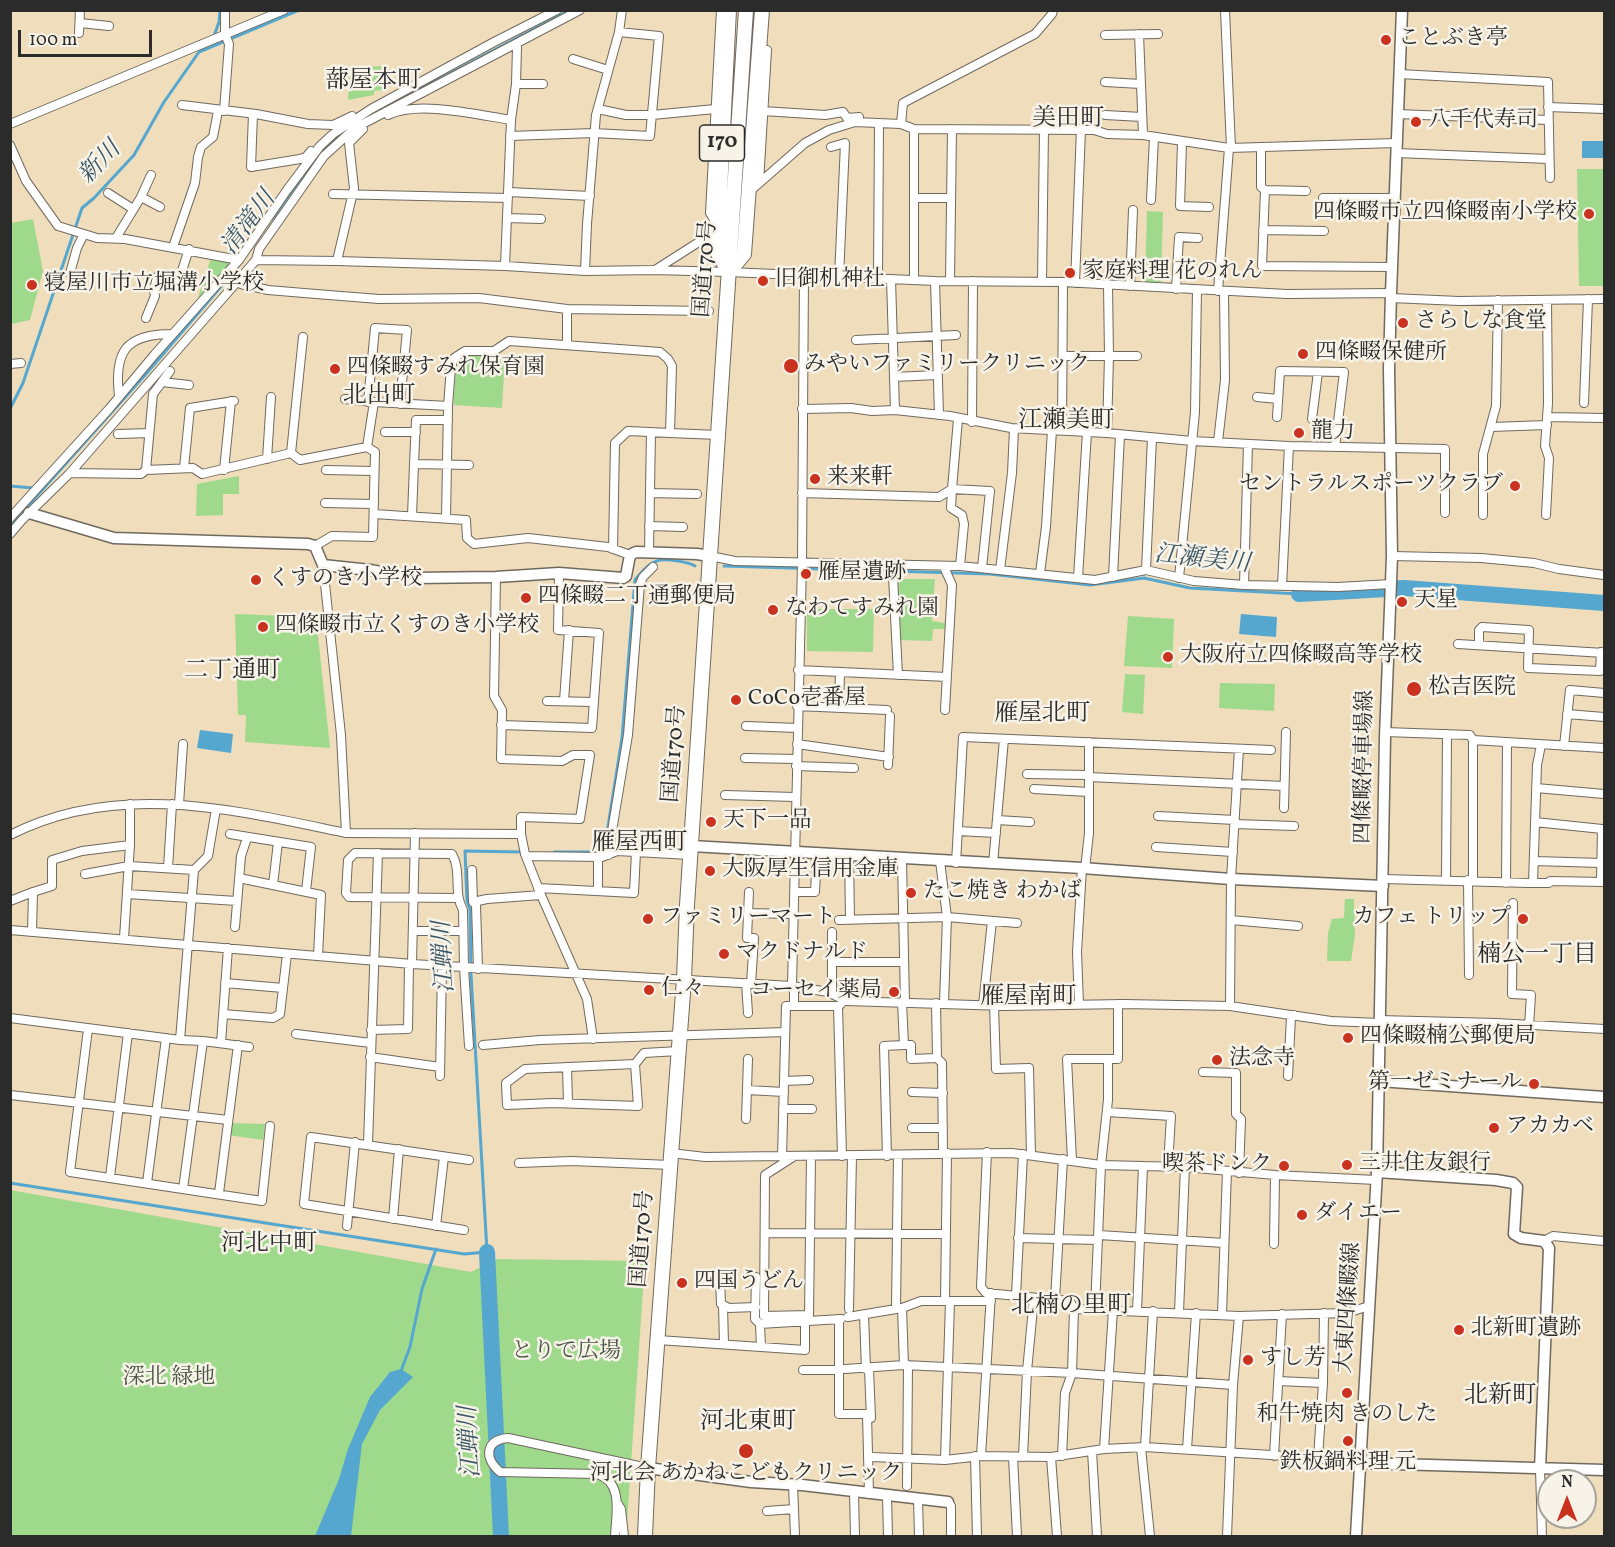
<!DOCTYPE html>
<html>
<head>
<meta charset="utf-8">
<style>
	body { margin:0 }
	#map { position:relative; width:1615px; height:1547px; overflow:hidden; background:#efddbc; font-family:Vollkorn,serif }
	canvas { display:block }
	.frame { position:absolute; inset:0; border:12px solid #2b2b2b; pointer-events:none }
	.north { position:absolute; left:1537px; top:1469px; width:60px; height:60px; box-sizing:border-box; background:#f7f3e8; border:2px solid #a5a39c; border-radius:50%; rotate:0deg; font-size:16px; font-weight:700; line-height:24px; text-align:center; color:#2b2b2b }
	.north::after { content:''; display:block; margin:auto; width:21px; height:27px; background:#c8321e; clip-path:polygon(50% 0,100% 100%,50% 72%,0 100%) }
	.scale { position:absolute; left:18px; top:30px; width:134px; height:27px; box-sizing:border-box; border:3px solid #2b2b2b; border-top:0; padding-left:8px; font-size:18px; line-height:21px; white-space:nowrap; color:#2b2b2b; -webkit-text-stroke:4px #f7f3e8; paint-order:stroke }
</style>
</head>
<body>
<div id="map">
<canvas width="1615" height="1547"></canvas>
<div class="frame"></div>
<div class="north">N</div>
<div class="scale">100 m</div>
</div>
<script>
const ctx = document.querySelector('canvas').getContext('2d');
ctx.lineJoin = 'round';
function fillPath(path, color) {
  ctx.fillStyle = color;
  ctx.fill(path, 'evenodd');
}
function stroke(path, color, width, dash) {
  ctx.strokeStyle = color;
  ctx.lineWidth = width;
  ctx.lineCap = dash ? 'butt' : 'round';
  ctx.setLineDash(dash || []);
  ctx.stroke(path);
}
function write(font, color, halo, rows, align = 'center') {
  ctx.font = font + ' Vollkorn,"Noto Serif JP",serif';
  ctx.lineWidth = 5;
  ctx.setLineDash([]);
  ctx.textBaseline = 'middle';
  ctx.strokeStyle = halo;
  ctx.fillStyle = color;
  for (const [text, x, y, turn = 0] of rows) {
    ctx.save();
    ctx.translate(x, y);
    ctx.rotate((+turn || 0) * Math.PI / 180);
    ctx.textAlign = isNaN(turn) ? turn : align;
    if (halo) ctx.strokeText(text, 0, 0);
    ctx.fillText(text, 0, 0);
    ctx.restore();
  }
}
fillPath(new Path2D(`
	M381,66L383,90L374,91V95L348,100L350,68Z
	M1577,169H1604V286H1579Z
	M1147,211L1163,212L1161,282H1145Z
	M33,219L43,271L30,320L11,324V223Z
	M212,255L227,260L228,265L201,297H198Z
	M472,355L505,356L502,408L454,405C455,388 451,361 472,355Z
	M239,476V494H223V515L196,516L197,484Z
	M898,579H935L932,621L945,623V629H933L932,641L901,640Z
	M807,609H874L873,652L807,651Z
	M235,614L316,617L330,748L245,742L246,715H238Z
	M1128,616L1174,619L1172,668L1124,666Z
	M1125,674L1145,675L1143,714L1122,712Z
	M1220,683L1275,684L1274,711L1219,708Z
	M1345,899H1354L1355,935L1351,961H1327L1328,933L1332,919L1344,918Z
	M230,1123L265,1124L263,1140L228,1135Z
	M10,1190L471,1272L498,1259L645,1261L626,1536H11Z`), '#9fd98c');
fillPath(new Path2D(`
	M1582,141H1604V158H1582Z
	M1241,614L1277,617L1276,637L1239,634Z
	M200,730L233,734L231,753L197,748Z
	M401,1369L413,1377L380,1410L362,1444L351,1536H315L339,1479L348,1449L370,1397L390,1372Z`), '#55a7d0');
stroke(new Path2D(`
	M214,36L219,22L220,10
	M367,117L570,10
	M272,219C295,187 316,153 349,129
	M10,409L23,383L82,208L94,198L134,155L164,102L199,52L299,10
	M10,486L33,488
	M10,526L146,374L237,268
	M724,566L990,574L1090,585L1144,578L1190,588L1299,594
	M554,852H598L605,846L622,738L635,580C640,574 648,563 657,561C664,558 689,562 695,566
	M10,1183L464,1254L487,1252L471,974L470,909L467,901L465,851L523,852
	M401,1371L410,1347L422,1289L436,1249`), '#55a7d0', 3);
stroke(new Path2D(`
	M1299,594L1404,588L1604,603
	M487,1252L501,1536`), '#55a7d0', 16);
const minor = new Path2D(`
	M1225,10L1231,148
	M80,23L109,26
	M79,33L80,10
	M1139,34L1143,135
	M1105,35L1158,34
	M573,59L608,70
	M1399,74L1548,82L1550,178
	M1105,82L1141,84
	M516,84H543
	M182,105L256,114L308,124L333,125L352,116
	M1548,107L1604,109
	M598,109L626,115H652L715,109
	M224,111L229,44L225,34V10
	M763,111L825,115L843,112L847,118L859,117
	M253,114L251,167L300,159L306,157L311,151
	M1397,114L1548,120
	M388,115C418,100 478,115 511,120
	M1105,115L1142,117
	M10,124L284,10
	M901,124L903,103L1035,34L1052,14L1053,10
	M510,136L594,133L650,136L659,36L619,32
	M1182,143L1180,206L1209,207
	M10,145L26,181L58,226L84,234
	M831,147L845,143L839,277
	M1261,147V187L1265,190
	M1396,153L1549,159
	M759,183L767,50
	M1306,191L1265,190L1262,266L1392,267
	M509,192L590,196
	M749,192L805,143L829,130L855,122L901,124L914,129L1094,130L1107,134L1143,135L1229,148L1396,143
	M108,193L133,209
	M333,194L508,198
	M141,197L160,207
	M914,198H951
	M1323,198H1394
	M1151,200L1154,137
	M507,218L541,219
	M718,226L710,213L721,10
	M1263,230L1324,231
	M116,238L141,197L151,175
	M173,247L195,183L198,157L201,147L213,137L218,111
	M239,260L287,190L320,146L333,134L371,109L494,42L557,10
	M256,260L337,261L505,266L585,271L654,270L729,272L935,281L1063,282L1287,294L1391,293
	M337,261L354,188L349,143L363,129
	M505,266L511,120L516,84L517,47
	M655,270L702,240L718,237
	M585,271L587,224L596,115L619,32L622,10
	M70,273L77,248L84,234L97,238L125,239L239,260L228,272L241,284L268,290L316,294L379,299L479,298L567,309L709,311
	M878,278L879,123
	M891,279L895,410
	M179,280L189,249
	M914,280V129
	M935,281L939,415
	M950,281L952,129
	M1042,282L1044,129
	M1075,283L1081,129
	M1130,286L1133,210
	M1176,289L1179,237L1198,238
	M1218,291L1229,148
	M1391,298L1459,301L1604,299
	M567,309V345
	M146,318L155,296L154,290L157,277L179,280L187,284
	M856,340L956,335
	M1063,356H1137
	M10,364L21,363
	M894,377L937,375
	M162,382L189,385
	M119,396C114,352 125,334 172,334
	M1257,397L1278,399
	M345,399L374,402
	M368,402L375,328L407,330L400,404
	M1584,403L1588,299
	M802,409L851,408L872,411L895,410L950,416L1011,428L1107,433L1192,441L1289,446L1445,449V513
	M1277,417L1280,371L1344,372L1335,447
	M1548,417L1604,418
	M1312,419L1318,372
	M972,422L973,281
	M1491,427L1547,425
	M1062,430L1063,282
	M385,432H416
	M1107,433L1109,356L1108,285
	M118,434L149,433
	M1218,442L1225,380L1224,291
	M367,447L374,402L448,406L451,367L454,358L465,351H494L509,341L660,352L668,359L672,366L670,433L718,435
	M291,453L300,460L367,447L375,452L373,537L332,536L315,546
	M291,453L303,337
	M267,459L271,397
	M414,464L416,420H448
	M184,468L190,408L234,401
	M146,470L153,394L170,371
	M224,470L231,401
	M326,470L374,471
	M70,473L141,474L146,470L193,468L202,474L291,453
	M650,493L697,494
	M802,493L939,497L952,489L958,419
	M325,503L374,504
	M374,514L466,520L467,538L474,544L528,538L608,547L630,555
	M1483,515V454L1496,406L1498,300
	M1546,515L1549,458L1545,446L1548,403L1547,300
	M412,516L414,464L469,465
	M10,518L109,409L155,354L228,272
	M446,518L448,406
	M649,526L683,527
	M10,534L22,520L70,473L256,260L259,249L324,156L355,128L580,10
	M613,549L615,443L628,431L670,433
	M649,552L651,432
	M710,556L735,561L960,566L1095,580L1146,570L1194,581L1244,585L1338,587L1391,584
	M1392,556L1481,558L1534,563L1559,569L1604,575
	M960,566L964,524L962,515L951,508L952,489L990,491L982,568
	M944,567L952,585L945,710
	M1000,570L1012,473L1014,429
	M1146,570L1152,438
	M1040,573L1046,527L1052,430
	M893,576L898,675
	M496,577L494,696L502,710L501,759L562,761L573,755H590L580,819L521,817V834
	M1113,577L1120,435
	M1078,578L1087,432
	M1179,578L1195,412L1197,290
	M1244,585L1248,444
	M1282,586L1289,446
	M1458,644L1604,653
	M1479,645V630L1482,627L1529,630L1528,668L1600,671L1601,652
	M798,670L947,677
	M547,701L594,702
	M564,701L569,630
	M797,706L887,710
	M839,708L840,672
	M1567,714L1604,717
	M501,725L592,728L599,633L558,630L559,573
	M746,726L797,728
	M1385,732L1470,735L1473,740L1604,748
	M1473,740V880
	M797,744L889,757
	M1564,746L1570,690L1604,693
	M745,758L796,759
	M888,765L890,716
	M796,766L854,768
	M1027,774L1089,775
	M1089,777L1284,786
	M1536,788L1604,794
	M1034,789L1089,792
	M725,795L795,797
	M179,804L183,744
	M1284,808L1286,732
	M1158,816L1235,820
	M997,820L1030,822
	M1535,822L1602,829L1601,882
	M1235,824L1294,826
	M958,831L996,833
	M346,833L521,834L525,854L541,895L587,999L593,1039
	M230,834L311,847L306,891
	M10,835C117,780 235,810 346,833L341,735L323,565
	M1156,847L1233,852
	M608,855L628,735L640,584L643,577L653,567
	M849,855L850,919
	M526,856L602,857L617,851L690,855
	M902,859L905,1003
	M940,861L947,917L944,1003
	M1534,861L1602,863
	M956,863L963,737L1271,750
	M993,864L1004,739
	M168,868L172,804
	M1085,869L1089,833V742
	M472,870L473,902L476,905L478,969
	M85,874L129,866L194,870L208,856L216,809
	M239,878L321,895L318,956
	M1383,879L1529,883H1549L1550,881L1604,882
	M1446,880L1447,734
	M1468,880L1469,975
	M1506,883L1507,743
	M1533,883L1537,765L1541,745
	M273,885L278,842
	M538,888L634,893L636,852
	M598,891V857
	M749,892L747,938H754L751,984
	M794,892H815L817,853
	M127,894L237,901
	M458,898L349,897L346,893L348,860L355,853L452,854C462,871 453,893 463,910L464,968L469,1046
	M10,901L33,892
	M473,902L487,899L541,895
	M1513,903L1512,994L1531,995L1529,1026
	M748,913L793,914
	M839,920L947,917L1017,923
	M1231,920L1298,926
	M235,927L241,856L247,838
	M10,930L412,964L792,986L828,992L846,1001L1006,1006L1124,1004L1230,1006L1331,1021L1379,1023
	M413,931H463
	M32,932L33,892L52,886V860L82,851L130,845
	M832,932V994
	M124,938L130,845V804
	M832,962H904
	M412,964L415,833
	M225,983L283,988
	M746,983L748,1013
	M792,986L802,563L804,275
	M936,1003L937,1058L942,1063L943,1153
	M841,1004L838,1006L842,1156
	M1079,1004L1077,952L1082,868
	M983,1005L992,921
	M994,1005L996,1069L1029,1068L1031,1155
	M794,1006V987
	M1230,1006L1231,879L1239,749
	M223,1014L273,1018L280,1014L287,954
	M10,1018L180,1040L203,1041L249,1047
	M1379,1020L1496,1023L1604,1029
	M88,1029L70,1172L262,1201L270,1126
	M371,1030L408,1029L409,964
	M296,1034L371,1043
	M180,1040L194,870
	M221,1043L228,948
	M483,1045L540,1040L785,1032
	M904,1045H911V1059L937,1058
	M370,1057L440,1067
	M635,1064L638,1106L553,1103L507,1105L506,1083L525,1069L635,1064L644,1053L679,1051
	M567,1067L568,1103
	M1203,1072L1236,1073V1114L1241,1119L1239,1173
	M440,1076L442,966
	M1288,1076L1291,1017L1294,1015
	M784,1081L809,1080
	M747,1090L784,1092
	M912,1092L943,1093
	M10,1095L228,1120
	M783,1109H812
	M1107,1112L1171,1116L1168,1166
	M746,1119L748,1059
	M912,1128H943
	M368,1144L378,853
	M987,1152L981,1287L986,1293L1070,1301L1074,1309L1072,1373L1065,1393L1062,1456
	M671,1153L705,1157L1012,1153L1101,1165L1185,1167L1275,1175L1376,1180
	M887,1156L884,1046L904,1045L902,1002
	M782,1157L786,1006H838
	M793,1157L765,1175L764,1316L809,1315L811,1157
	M1072,1160L1067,1059H1108
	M519,1163L571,1161L671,1165
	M110,1177L128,1033
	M147,1183L166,1038
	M183,1189L203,1041
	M219,1193L238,1045
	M393,1219L399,1149
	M347,1226L355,1142
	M436,1226L444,1157
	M464,1230L304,1204L311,1137L469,1160
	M765,1233L945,1234
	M1099,1235L1224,1243
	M1018,1238L1098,1240
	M1544,1241L1553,1236L1604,1241
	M1274,1244L1275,1175
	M720,1277L721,1304L729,1308L756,1307
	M756,1277L755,1319L760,1324L761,1347
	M1016,1296L1023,1154
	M1055,1300L1063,1159
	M945,1301L947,1153
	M950,1302L945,1460L981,1456L1051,1457L1104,1449L1145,1447L1318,1458L1360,1463
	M723,1305L724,1344
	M902,1308L904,1365
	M849,1309L852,1156
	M896,1309L898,1156
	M1074,1309L1239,1316L1347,1313L1369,1306
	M1095,1309L1101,1165L1108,1100V1059H1118V1004
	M1137,1311L1143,1166
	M1179,1312L1185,1167
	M1222,1314L1227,1171
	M864,1315L866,1369
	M848,1317L902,1308L921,1301H991
	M839,1319V1414H867L869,1494
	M760,1324L841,1319
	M658,1340L805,1350V1321
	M845,1369L904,1365L1072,1373L1233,1385
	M869,1369L871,1418
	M803,1370H839
	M1278,1381L1323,1383
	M1145,1447L1153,1311
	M1141,1448L1150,1536
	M1104,1449L1113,1310
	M1187,1449L1196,1313
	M1092,1451L1097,1536
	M975,1456L977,1536
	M981,1456L991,1293
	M1274,1456L1282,1314
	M872,1457L945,1460
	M1013,1457L1017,1536
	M1023,1457L1027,1371L1034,1298
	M1051,1457L1057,1536
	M1318,1458L1323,1383L1324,1313
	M1540,1469L1542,1536
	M793,1484L795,1536
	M907,1486L908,1365
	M854,1492L855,1536
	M887,1496L888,1536
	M918,1499L919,1536
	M948,1502L951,1506V1536
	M618,1504L621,1509L624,1536
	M767,1511L794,1509
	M615,1536C616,1514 624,1482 597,1474L500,1472C484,1458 485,1440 508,1438L648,1468
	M1227,1536L1233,1385L1239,1316`);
const tertiary = new Path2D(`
	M29,513L114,538L308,544L315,546L323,565L370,570L413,578L496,577L559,573L623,578L626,576L630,555L636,552L697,554L710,556
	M691,846L1082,868L1231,879L1383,886
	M1377,1172L1496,1180L1513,1183L1517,1187L1514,1234L1521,1238L1544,1241L1549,1248L1540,1469
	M1360,1463L1604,1470
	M648,1468L751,1482L802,1485L948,1502`);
const secondary = new Path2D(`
	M1379,1081L1604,1097
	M1356,1536L1377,1172L1385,737L1392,556L1389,369L1391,293L1402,10`);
const trunk = new Path2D(`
	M729,10L717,252L729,272L744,254L762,10
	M645,1536L648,1468L684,979L687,905L746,10`);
stroke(minor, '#70695e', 10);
stroke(tertiary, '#70695e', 13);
stroke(secondary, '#70695e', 13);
stroke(trunk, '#70695e', 16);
stroke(minor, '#fff', 8);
stroke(tertiary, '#fff', 10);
stroke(secondary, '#fff', 10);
stroke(trunk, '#fff', 14);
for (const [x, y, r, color] of [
	[1386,40,6,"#c8321e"],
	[1416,122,6,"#c8321e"],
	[1589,214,6,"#c8321e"],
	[1070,273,6,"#c8321e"],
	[763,281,6,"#c8321e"],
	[32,285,6,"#c8321e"],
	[1403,323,6,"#c8321e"],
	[1303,354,6,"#c8321e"],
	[791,366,8,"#c8321e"],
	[335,369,6,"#c8321e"],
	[1299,433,6,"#c8321e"],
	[815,479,6,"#c8321e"],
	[1515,486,6,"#c8321e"],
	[806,574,6,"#c8321e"],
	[256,580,6,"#c8321e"],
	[526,598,6,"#c8321e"],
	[1402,602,6,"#c8321e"],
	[773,610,6,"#c8321e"],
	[263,627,6,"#c8321e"],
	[1168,657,6,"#c8321e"],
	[1414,689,8,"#c8321e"],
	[736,700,6,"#c8321e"],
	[711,822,6,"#c8321e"],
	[710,871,6,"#c8321e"],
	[911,893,6,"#c8321e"],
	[648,919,6,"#c8321e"],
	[1523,919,6,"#c8321e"],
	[724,954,6,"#c8321e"],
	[649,990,6,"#c8321e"],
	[894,992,6,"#c8321e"],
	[1348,1038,6,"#c8321e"],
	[1217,1060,6,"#c8321e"],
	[1534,1084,6,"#c8321e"],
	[1494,1128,6,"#c8321e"],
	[1347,1165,6,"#c8321e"],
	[1284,1166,6,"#c8321e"],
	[1302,1215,6,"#c8321e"],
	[682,1283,6,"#c8321e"],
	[1459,1330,6,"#c8321e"],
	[1248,1360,6,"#c8321e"],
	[1347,1393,6,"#c8321e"],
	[1348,1441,6,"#c8321e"],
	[746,1451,8,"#c8321e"]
]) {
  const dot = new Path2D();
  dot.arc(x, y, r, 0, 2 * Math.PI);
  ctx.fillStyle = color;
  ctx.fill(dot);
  stroke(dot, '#f7f3e8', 2);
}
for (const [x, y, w] of [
	[722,143,45]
]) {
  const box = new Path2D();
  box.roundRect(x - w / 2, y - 18, w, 36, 4.5);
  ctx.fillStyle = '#f7f3e8';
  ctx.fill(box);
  stroke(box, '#2b2b2b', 1.5);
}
write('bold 21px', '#2b2b2b', null, [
	["170",722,143]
]);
write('22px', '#2b2b2b', '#f7f3e8', [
	["ことぶき亭",1398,40],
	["八千代寿司",1428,122],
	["四條畷市立四條畷南小学校",1577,214,"right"],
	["家庭料理 花のれん",1082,273],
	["旧御机神社",775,281],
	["寝屋川市立堀溝小学校",44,285],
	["さらしな食堂",1415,323],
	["四條畷保健所",1315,354],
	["みやいファミリークリニック",804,366],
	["四條畷すみれ保育園",347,369],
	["龍力",1311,433],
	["来来軒",827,479],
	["セントラルスポーツクラブ",1503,486,"right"],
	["雁屋遺跡",818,574],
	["くすのき小学校",268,580],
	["四條畷二丁通郵便局",538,598],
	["天星",1414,602],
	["なわてすみれ園",785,610],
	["四條畷市立くすのき小学校",275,627],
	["大阪府立四條畷高等学校",1180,657],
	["松吉医院",1428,689],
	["CoCo壱番屋",748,700],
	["天下一品",723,822],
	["大阪厚生信用金庫",722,871],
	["たこ焼き わかば",923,893],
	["ファミリーマート",660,919],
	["カフェ トリップ",1511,919,"right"],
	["マクドナルド",736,954],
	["仁々",661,990],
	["コーセイ薬局",882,992,"right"],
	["四條畷楠公郵便局",1360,1038],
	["法念寺",1229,1060],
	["第一ゼミナール",1522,1084,"right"],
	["アカカベ",1506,1128],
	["三井住友銀行",1359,1165],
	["喫茶ドンク",1272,1166,"right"],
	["ダイエー",1314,1215],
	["四国うどん",694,1283],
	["北新町遺跡",1471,1330],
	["すし芳",1260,1360],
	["和牛焼肉 きのした",1347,1416,"center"],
	["鉄板鍋料理 元",1348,1464,"center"],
	["河北会 あかねこどもクリニック",746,1475,"center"]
], 'left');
write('22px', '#2b2b2b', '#f7f3e8', [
	["国道170号",707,269,-86],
	["国道170号",676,754,-86],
	["四條畷停車場線",1366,767,-89],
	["国道170号",644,1239,-86],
	["大東四條畷線",1350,1308,-86]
]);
write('22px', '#485643', '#f7f3e8', [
	["とりで広場",566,1353],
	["深北 緑地",169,1379]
]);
write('24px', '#2b2b2b', '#f7f3e8', [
	["蔀屋本町",373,83],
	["美田町",1068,121],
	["北出町",379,398],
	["江瀬美町",1066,423],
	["二丁通町",232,673],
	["雁屋北町",1042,716],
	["雁屋西町",639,845],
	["楠公一丁目",1537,957],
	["雁屋南町",1028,999],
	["河北中町",269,1246],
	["北楠の里町",1071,1308],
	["北新町",1500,1398],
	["河北東町",748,1424]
]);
write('italic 24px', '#3a5665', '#f7f3e8', [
	["新川",101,164,-46],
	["清滝川",250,224,-53],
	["江瀬美川",1202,561,6],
	["江蝉川",446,957,-93],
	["江蝉川",472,1442,-93]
]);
</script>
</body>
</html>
